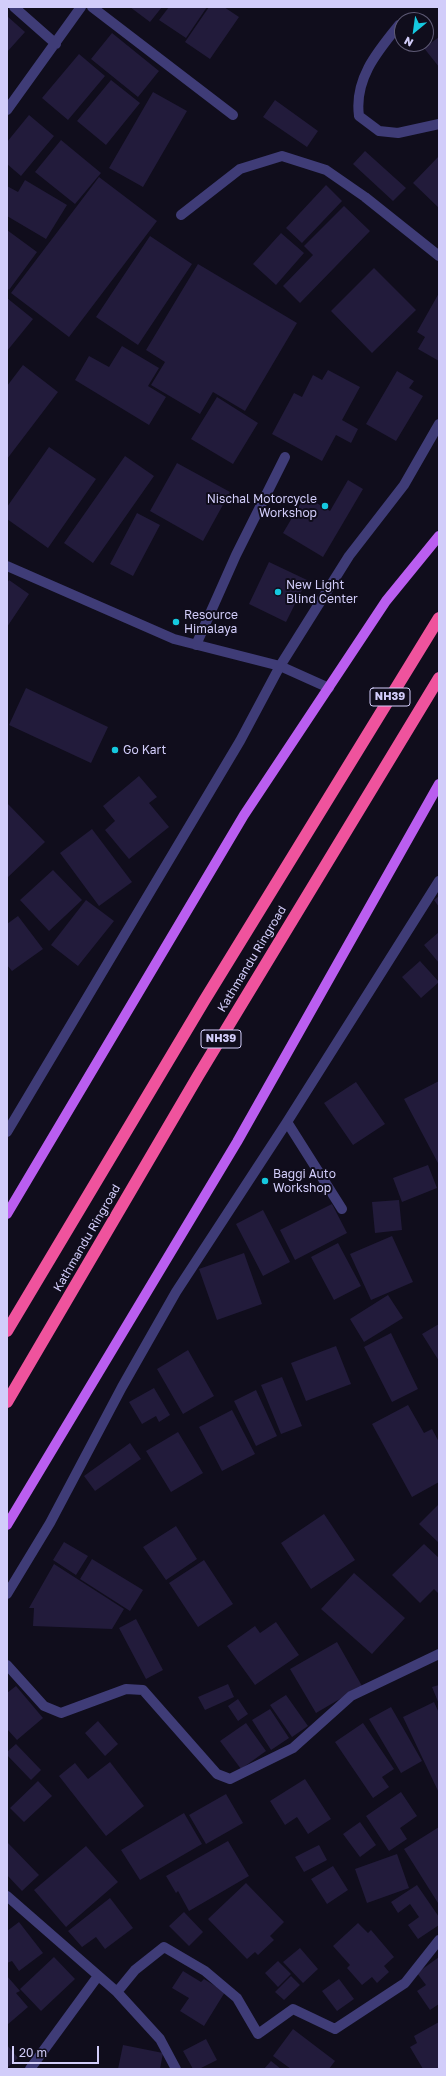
<!DOCTYPE html>
<html>
<head>
<meta charset="utf-8">
<style>
	body { margin:0 }
	#map { position:relative; width:446px; height:2076px; overflow:hidden; background:#100d1c; font-family:"Golos Text",sans-serif }
	canvas { display:block }
	.frame { position:absolute; inset:0; border:8px solid #d2cdfa; pointer-events:none }
	.north { position:absolute; left:394px; top:12px; width:40px; height:40px; box-sizing:border-box; background:#100d1c; border:1px solid #5e5a75; border-radius:50%; rotate:209deg; font-size:11px; font-weight:700; line-height:16px; text-align:center; color:#d2cdfa }
	.north::after { content:''; display:block; margin:auto; width:14px; height:18px; background:#15c9df; clip-path:polygon(50% 0,100% 100%,50% 72%,0 100%) }
	.scale { position:absolute; left:12px; top:2046px; width:87px; height:18px; box-sizing:border-box; border:2px solid #d2cdfa; border-top:0; padding-left:5px; font-size:12px; line-height:14px; white-space:nowrap; color:#d2cdfa; -webkit-text-stroke:3px #100d1c; paint-order:stroke }
</style>
</head>
<body>
<div id="map">
<canvas width="446" height="2076"></canvas>
<div class="frame"></div>
<div class="north">N</div>
<div class="scale">20 m</div>
</div>
<script>
const ctx = document.querySelector('canvas').getContext('2d');
ctx.lineJoin = 'round';
function fillPath(path, color) {
  ctx.fillStyle = color;
  ctx.fill(path, 'evenodd');
}
function stroke(path, color, width, dash) {
  ctx.strokeStyle = color;
  ctx.lineWidth = width;
  ctx.lineCap = dash ? 'butt' : 'round';
  ctx.setLineDash(dash || []);
  ctx.stroke(path);
}
function write(font, color, halo, rows, align = 'center') {
  ctx.font = font + ' "Golos Text",sans-serif';
  ctx.lineWidth = 4;
  ctx.setLineDash([]);
  ctx.textBaseline = 'middle';
  ctx.strokeStyle = halo;
  ctx.fillStyle = color;
  for (const [text, x, y, turn = 0] of rows) {
    ctx.save();
    ctx.translate(x, y);
    ctx.rotate((+turn || 0) * Math.PI / 180);
    ctx.textAlign = isNaN(turn) ? turn : align;
    if (halo) ctx.strokeText(text, 0, 0);
    ctx.fillText(text, 0, 0);
    ctx.restore();
  }
}
fillPath(new Path2D(`
	M130,7H162L150,22Z
	M169,7H207L186,38L159,20Z
	M209,7H224L239,17L210,59L185,42Z
	M7,16L25,32L7,52Z
	M112,33L159,71L138,97L91,59Z
	M439,37V67L424,48Z
	M79,54L105,76L68,120L42,98Z
	M111,80L140,103L106,145L77,121Z
	M153,92L187,111L143,187L109,168Z
	M275,100L318,131L307,147L263,117Z
	M29,115L54,136L21,176L7,164V142Z
	M61,140L101,173L75,204L35,172Z
	M365,151L406,188L393,201L353,164Z
	M439,156V208L413,183Z
	M99,177L157,221L69,337L11,293Z
	M25,180L67,205L46,239L7,216V186L18,192Z
	M326,185L342,201L302,243L286,228Z
	M344,206L370,231L300,303L283,286L313,255L304,246Z
	M7,230L37,252L9,290L7,288Z
	M281,233L304,253L276,285L253,264Z
	M150,236L192,264L138,345L96,317Z
	M198,264L297,323L245,411L213,392L200,414L151,385L165,362L146,350Z
	M374,268L416,310L372,353L331,311Z
	M439,293V361L418,349L425,337L417,332Z
	M7,298L33,319L7,351Z
	M122,346L159,368L148,386L166,397L149,425L75,380L89,356L109,367Z
	M23,365L58,392L7,459V386Z
	M328,370L360,387L342,420L358,429L351,443L336,435L322,461L272,434L294,393L302,397L313,375L322,380Z
	M397,371L414,381L409,388L423,396L396,441L366,424Z
	M217,397L258,423L233,464L191,439Z
	M49,447L96,479L48,548L7,519V507Z
	M125,456L154,476L93,563L64,543Z
	M177,463L230,492L203,541L150,511Z
	M348,480L363,489L323,557L283,533L305,496L330,511Z
	M137,513L160,525L133,576L110,564Z
	M269,562L307,580L286,622L249,604Z
	M9,580L29,594L7,627V583Z
	M26,688L108,727L91,763L9,725Z
	M139,776L157,797L149,803L169,827L129,859L105,830L115,821L103,806Z
	M7,803L45,842L7,878Z
	M92,829L132,882L99,906L60,853Z
	M53,870L82,900L49,931L20,900Z
	M439,896V907L434,900Z
	M86,900L114,921L78,966L51,945Z
	M18,916L43,949L12,971L7,965V924Z
	M439,932V963L424,945Z
	M420,961L439,982L421,998L402,977Z
	M439,1081V1165L404,1099Z
	M356,1082L385,1124L353,1145L324,1103Z
	M428,1165L437,1188L402,1202L393,1178Z
	M399,1200L402,1230L375,1233L372,1202Z
	M332,1204L347,1233L295,1260L280,1230Z
	M263,1210L290,1262L263,1276L236,1224Z
	M392,1236L413,1282L371,1300L350,1254Z
	M338,1243L361,1286L334,1300L311,1257Z
	M244,1253L262,1304L217,1320L199,1269Z
	M388,1295L403,1318L364,1342L350,1319Z
	M439,1324V1361L422,1334Z
	M391,1333L418,1389L392,1402L364,1347Z
	M336,1346L351,1384L306,1401L291,1363Z
	M188,1350L214,1396L183,1414L157,1369Z
	M282,1377L302,1426L281,1434L261,1385Z
	M154,1388L170,1415L159,1422L156,1416L142,1424L129,1402Z
	M256,1390L277,1436L256,1446L234,1401Z
	M408,1405L424,1433L432,1429L439,1442V1482L412,1497L372,1424Z
	M232,1410L255,1454L222,1471L199,1427Z
	M178,1432L203,1473L171,1492L146,1451Z
	M130,1443L141,1459L95,1491L84,1476Z
	M439,1504V1543L419,1524Z
	M324,1514L355,1560L311,1589L281,1543Z
	M176,1526L197,1559L166,1580L143,1547Z
	M64,1542L88,1556L76,1575L53,1560Z
	M424,1544L439,1558V1594L434,1589L420,1603L392,1575Z
	M92,1559L143,1590L130,1611L80,1579Z
	M204,1560L233,1604L198,1627L169,1583Z
	M54,1564L124,1609L112,1629L33,1626L34,1608H29Z
	M354,1573L405,1618L372,1654L321,1609Z
	M136,1619L163,1670L146,1679L119,1628Z
	M276,1622L299,1655L255,1685L227,1646L255,1626L260,1633Z
	M337,1642L362,1686L316,1713L290,1669Z
	M228,1684L234,1697L205,1710L198,1697Z
	M439,1685V1704L432,1687Z
	M16,1686L43,1718L17,1740L7,1729V1693Z
	M286,1695L308,1726L292,1737L270,1705Z
	M238,1699L248,1714L238,1721L228,1706Z
	M434,1702L439,1713V1793L403,1717Z
	M391,1707L422,1761L401,1773L369,1719Z
	M270,1709L289,1738L271,1750L252,1720Z
	M98,1721L118,1744L105,1756L85,1733Z
	M246,1723L266,1751L241,1769L220,1741Z
	M363,1723L394,1769L382,1777L389,1787L373,1798L335,1742Z
	M16,1744L41,1770L31,1780L7,1755V1752Z
	M110,1762L144,1806L106,1836L59,1776L75,1763L88,1779Z
	M305,1779L331,1819L308,1834L297,1817L285,1825L270,1801Z
	M38,1781L52,1796L24,1822L10,1808Z
	M401,1792L417,1816L400,1828L407,1839L389,1851L366,1816Z
	M226,1794L243,1823L206,1844L189,1815Z
	M184,1813L202,1844L140,1880L121,1850Z
	M360,1822L376,1845L360,1857L343,1834Z
	M439,1827V1902L438,1903L404,1849Z
	M228,1841L249,1876L189,1911L178,1891L176,1893L166,1876Z
	M7,1842L39,1875L22,1891L7,1875Z
	M319,1845L327,1860L304,1872L295,1857Z
	M86,1846L118,1882L66,1927L34,1890Z
	M397,1854L409,1888L367,1903L355,1869Z
	M333,1866L348,1890L327,1904L311,1879Z
	M246,1883L284,1922L270,1936L274,1940L258,1955L255,1952L247,1959L208,1919Z
	M417,1885L439,1917V1925L418,1939L408,1925L419,1917L410,1904L398,1913L391,1902Z
	M110,1898L133,1928L105,1949L96,1937L82,1947L68,1931Z
	M184,1912L203,1932L189,1946L169,1926Z
	M19,1922L43,1953L19,1971L12,1961L7,1963V1931Z
	M358,1923L368,1933L371,1930L394,1957L384,1966L389,1972L377,1983L372,1977L362,1985L347,1968L350,1965L333,1946Z
	M300,1948L318,1969L303,1983L283,1962Z
	M54,1957L75,1979L41,2011L20,1989Z
	M439,1957V2004L430,2010L417,1991L426,1985L417,1973Z
	M278,1961L291,1974L278,1987L265,1973Z
	M183,1971L201,1982L204,1979L225,1992L204,2026L180,2011L189,1998L172,1988Z
	M7,1976L20,1991L16,1993L28,2007L7,2025Z
	M291,1976L300,1985L284,2000L275,1992Z
	M339,1979L354,1999L337,2011L322,1991Z
	M439,2022V2069H423L410,2047L417,2043L414,2036Z
	M293,2029L335,2061L329,2069H291L273,2056Z
	M206,2039L217,2060L199,2069H193L183,2051Z
	M7,2045L18,2058L7,2068Z
	M123,2045L163,2053L160,2069H118Z
	M271,2061L281,2069H264Z`), '#221b3b');
stroke(new Path2D(`
	M14,7L56,44
	M92,7L233,115
	M399,25C377,52 354,79 359,116L379,131L398,133L439,124
	M7,110L81,7
	M181,215L240,169L282,156L326,170L365,197L439,256
	M7,566L174,639L280,666L329,688
	M196,645L236,555L285,457
	M287,1122L342,1209
	M7,1132L240,741L280,666L349,556L404,485L439,424
	M7,1594L50,1523L122,1387L176,1292L287,1122L439,881
	M7,1665L44,1706L61,1713L126,1689L143,1690L217,1774L230,1779L293,1748L351,1696L439,1654
	M7,1896L117,1992L160,2039L176,2069
	M117,1992L135,1970L164,1947L205,1971L237,1998L258,2034L293,2009L335,2029L405,1983L439,1940
	M30,2069L98,1976`), '#3f3c77', 10);
stroke(new Path2D(`
	M7,1214L244,815L386,601L439,536
	M7,1525L237,1142L439,784`), '#ba5ef0', 10);
stroke(new Path2D(`
	M7,1331L204,1001L439,618
	M7,1402L198,1076L439,678`), '#ef539d', 12);
for (const [x, y, r, color] of [
	[325,506,4,"#15c9df"],
	[278,592,4,"#15c9df"],
	[176,622,4,"#15c9df"],
	[115,750,4,"#15c9df"],
	[265,1181,4,"#15c9df"]
]) {
  const dot = new Path2D();
  dot.arc(x, y, r, 0, 2 * Math.PI);
  ctx.fillStyle = color;
  ctx.fill(dot);
  stroke(dot, '#100d1c', 1.5);
}
for (const [x, y, w] of [
	[390,697,40],
	[221,1039,40]
]) {
  const box = new Path2D();
  box.roundRect(x - w / 2, y - 9, w, 18, 3);
  ctx.fillStyle = '#100d1c';
  ctx.fill(box);
  stroke(box, '#d2cdfa', 1);
}
write('bold 11px', '#d2cdfa', null, [
	["NH39",390,697],
	["NH39",221,1039]
]);
write('12px', '#d2cdfa', '#100d1c', [
	["Nischal Motorcycle",317,499,"right"],
	["Workshop",317,513,"right"],
	["New Light",286,585],
	["Blind Center",286,599],
	["Resource",184,615],
	["Himalaya",184,629],
	["Go Kart",123,750],
	["Baggi Auto",273,1174],
	["Workshop",273,1188]
], 'left');
write('12px', '#d2cdfa', '#100d1c', [
	["Kathmandu Ringroad",252,959,-59],
	["Kathmandu Ringroad",87,1238,-60]
]);
</script>
</body>
</html>
